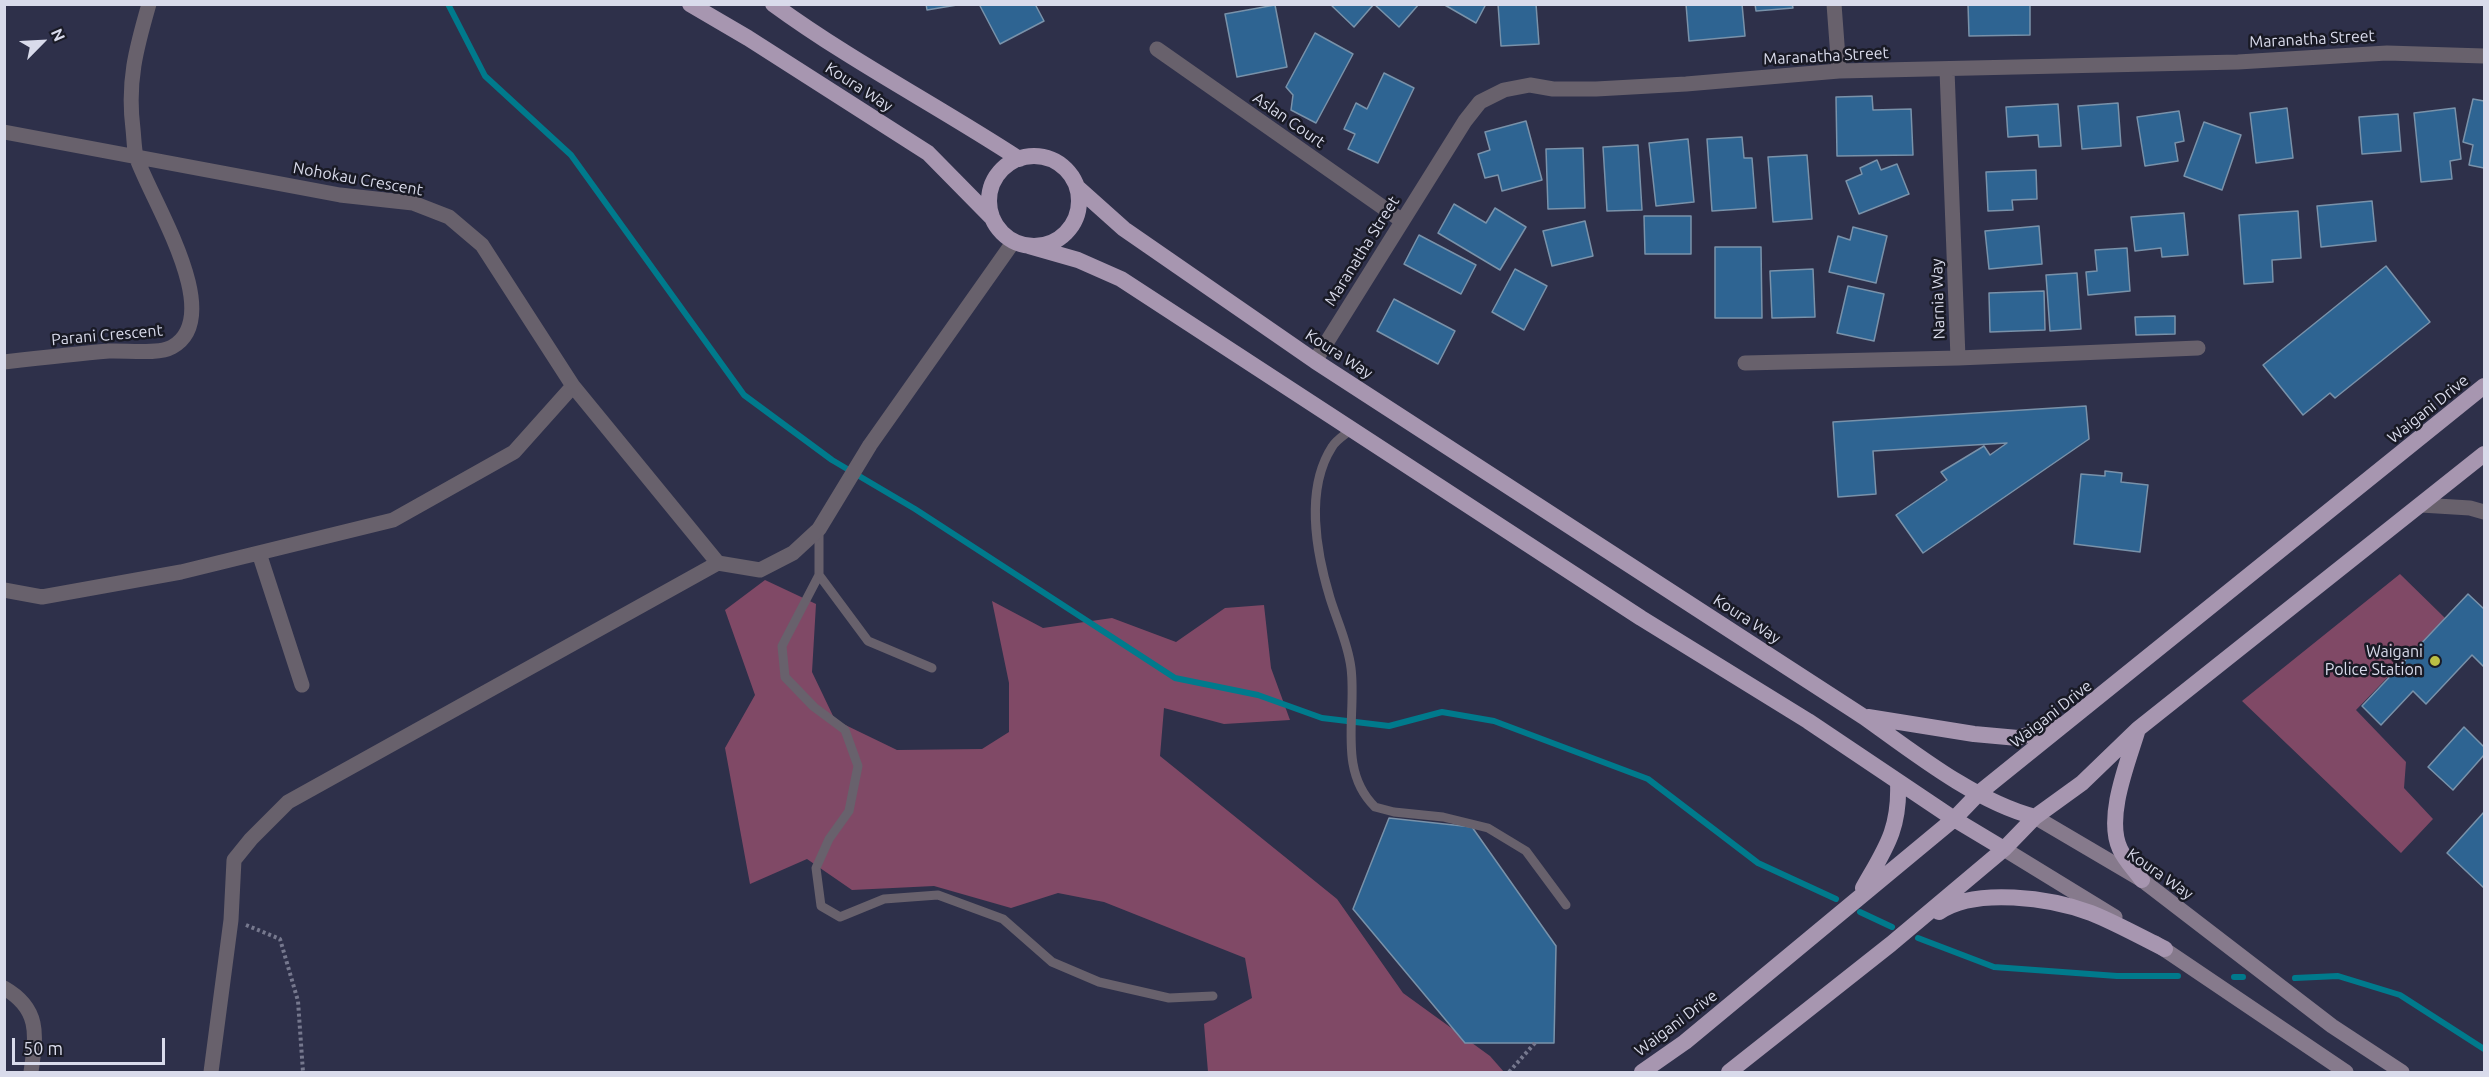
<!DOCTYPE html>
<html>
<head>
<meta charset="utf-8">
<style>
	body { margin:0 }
	#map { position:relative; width:2489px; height:1077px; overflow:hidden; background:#2e304a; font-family:Ubuntu,sans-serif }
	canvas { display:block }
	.frame { position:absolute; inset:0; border:6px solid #d9dbeb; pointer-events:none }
	.north { position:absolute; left:12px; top:12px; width:60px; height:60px; -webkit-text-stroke:4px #191a25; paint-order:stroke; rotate:66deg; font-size:16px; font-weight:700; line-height:24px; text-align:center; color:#d9dbeb }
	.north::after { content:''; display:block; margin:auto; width:21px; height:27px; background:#d9dbeb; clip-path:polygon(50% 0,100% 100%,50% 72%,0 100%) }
	.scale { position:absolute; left:12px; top:1038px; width:153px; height:27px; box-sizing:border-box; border:3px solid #d9dbeb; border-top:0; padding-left:8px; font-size:18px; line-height:21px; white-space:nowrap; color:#d9dbeb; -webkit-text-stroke:4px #191a25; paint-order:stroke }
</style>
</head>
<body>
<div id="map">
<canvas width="2489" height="1077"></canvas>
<div class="frame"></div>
<div class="north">N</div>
<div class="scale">50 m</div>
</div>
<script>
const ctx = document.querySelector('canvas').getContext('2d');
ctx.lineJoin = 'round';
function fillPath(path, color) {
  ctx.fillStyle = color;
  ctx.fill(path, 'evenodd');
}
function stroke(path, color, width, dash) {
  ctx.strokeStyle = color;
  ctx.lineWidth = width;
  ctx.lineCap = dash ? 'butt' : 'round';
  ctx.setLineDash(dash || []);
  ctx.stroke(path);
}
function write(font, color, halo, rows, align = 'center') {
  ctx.font = font + ' Ubuntu,sans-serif';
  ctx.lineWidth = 5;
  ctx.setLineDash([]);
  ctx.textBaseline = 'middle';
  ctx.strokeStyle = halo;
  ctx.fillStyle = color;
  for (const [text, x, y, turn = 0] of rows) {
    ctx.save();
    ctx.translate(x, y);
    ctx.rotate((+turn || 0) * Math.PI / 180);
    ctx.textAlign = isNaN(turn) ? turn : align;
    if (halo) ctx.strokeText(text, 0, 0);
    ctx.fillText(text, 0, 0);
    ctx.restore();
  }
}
fillPath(new Path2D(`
	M2400,574L2445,618L2356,710L2406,762L2404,788L2433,819L2401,853L2242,701Z
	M765,580L816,604L812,672L835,720L897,750L982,749L1009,732V683L992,601L1043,628L1112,618L1176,642L1225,608L1264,605L1271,668L1290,720L1224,724L1164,708L1160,756L1337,899L1403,993L1490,1056L1504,1072H1208L1204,1024L1252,998L1245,958L1104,902L1058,893L1011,908L934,886L852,890L807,859L750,884L725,748L755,695L725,610Z`), '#804966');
stroke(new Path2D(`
	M448,4L485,76L571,155L744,395L832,460L915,509L1175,678L1258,695L1322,718L1389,726L1442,712L1494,721L1648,779L1758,863L1836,899
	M1860,912L1892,927
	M1918,938L1994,967L2117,976H2178
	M2234,977H2243
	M2295,978L2338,976L2400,995L2484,1049`), '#007a8c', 6);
const building = new Path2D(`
	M926,4H963L927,10Z
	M979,4H1035L1044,21L1000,44Z
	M1330,4H1374L1354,27Z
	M1374,4H1419L1399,27Z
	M1443,4H1486L1476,23Z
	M1498,4H1536L1539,44L1501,46Z
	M1686,4H1742L1745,36L1689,41Z
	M1755,4H1792L1793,8L1756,11Z
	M1968,4H2030V35L1969,36Z
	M1275,5L1287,67L1237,77L1225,14Z
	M1315,33L1353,54L1316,123L1291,110L1293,95L1286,87Z
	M1384,73L1414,88L1378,163L1348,149L1355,134L1344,129L1356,103L1367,109Z
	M1872,96L1873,110L1911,109L1913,155L1837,156L1836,97Z
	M2473,99L2484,101V168L2469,165L2473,145L2463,142Z
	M2118,103L2121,146L2082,149L2078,106Z
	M2058,104L2061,146L2039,147L2038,135L2008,137L2006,107Z
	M2287,108L2293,158L2256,163L2250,113Z
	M2455,108L2461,159L2450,161L2452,179L2421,182L2414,113Z
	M2179,111L2184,141L2175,143L2178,161L2145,166L2137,117Z
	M2398,114L2401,151L2362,154L2359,117Z
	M1526,121L1542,180L1502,191L1498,175L1485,178L1478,154L1490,150L1485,132Z
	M2204,122L2241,135L2222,190L2184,176Z
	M1742,137L1744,158H1752L1756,208L1712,211L1707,139Z
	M1688,139L1694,202L1656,206L1649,143Z
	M1638,145L1642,210L1607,211L1603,147Z
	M1583,148L1585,208L1548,209L1546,149Z
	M1807,155L1812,219L1773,222L1768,157Z
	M1877,160L1881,170L1897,164L1909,194L1859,214L1846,181L1862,174L1860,168Z
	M2036,170L2037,199L2012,200L2013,210L1988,211L1986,172Z
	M2372,201L2376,241L2321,247L2317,206Z
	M1454,204L1486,223L1495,208L1526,227L1500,270L1438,233Z
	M2298,211L2301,258L2272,260L2273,282L2244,284L2239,215Z
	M2184,213L2188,255L2162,257L2161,248L2135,251L2131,217Z
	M1644,216H1691V254H1645Z
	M1585,221L1593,256L1552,266L1543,231Z
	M2039,226L2042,264L1989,269L1985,231Z
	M1853,227L1887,236L1876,283L1829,272L1838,236L1850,240Z
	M1419,235L1476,265L1461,294L1404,264Z
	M1715,247H1761L1762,318H1715Z
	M2127,248L2130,291L2088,295L2086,272L2097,271L2095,250Z
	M2386,266L2430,322L2335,398L2330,393L2303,415L2263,365Z
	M1515,269L1547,286L1524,330L1492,312Z
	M1813,269L1815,317L1772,318L1770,271Z
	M2077,273L2081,329L2050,331L2046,275Z
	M1848,286L1884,294L1874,341L1837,333Z
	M2044,291L2045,330L1990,332L1989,293Z
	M1394,299L1455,331L1438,364L1377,331Z
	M2175,316V334L2136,335L2135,317Z
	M2086,406L2089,439L1923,553L1896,515L1947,480L1941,472L1984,446L1990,455L2007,443L1873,451L1876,494L1838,497L1833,422Z
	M2105,471L2122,473L2121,482L2148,485L2140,552L2074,544L2081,474L2105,476Z
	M2468,594L2484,609V667L2472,655L2426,704L2413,691L2381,725L2362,706Z
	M2464,727L2484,747V755L2453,790L2428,767Z
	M2484,812V888L2447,853Z
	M1389,818L1472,827L1556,946L1554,1043H1465L1353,909Z`);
fillPath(building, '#2e6492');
stroke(building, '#7992aa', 1.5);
stroke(new Path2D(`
	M246,925L280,939L298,1001L303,1072
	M1509,1072L1535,1043`), '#76788e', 4, [3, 3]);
stroke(new Path2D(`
	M1352,429C1346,434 1336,440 1332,447C1305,489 1316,552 1330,598C1337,621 1348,643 1351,668C1357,715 1337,770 1375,807L1394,812L1443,817L1488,828L1526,851L1566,905
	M819,529V575L868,641L932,668
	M819,575L782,646L785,677L814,707L845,730L858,766L849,811L829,839L816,868L821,906L840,917L884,899L938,895L1003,919L1052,962L1099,982L1169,998L1213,996`), '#68616c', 9);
stroke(new Path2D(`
	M1834,4L1839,71
	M1157,49L1401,220
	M1947,70L1958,358L2198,348
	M4,132L340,195L413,203L449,217L482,245L573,386L718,563
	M1315,361L1465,121L1480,102L1504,90L1530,85L1553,89H1596L1686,84L1839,71L2238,62L2387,53L2484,56
	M4,362C39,358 74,354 109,351C125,350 158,355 172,347C228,316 149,197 136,156C134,148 134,138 133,129C127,82 136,49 149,4
	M1745,363L1958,358
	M2421,505L2470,508L2484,512
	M259,553L302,685
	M4,590L42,597L181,572L393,520L514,452L573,386
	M4,988C41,1009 36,1036 31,1072
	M211,1072L231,920L234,860L251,839L288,802L718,563L760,570L793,553L819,529L870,445L1014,241`), '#68616c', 15);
stroke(new Path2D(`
	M2035,817L2142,880L2332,1026L2402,1072
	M2004,849L2115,917
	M2155,943L2346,1072`), '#867a8c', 15);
stroke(new Path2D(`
	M690,4L748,38L928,153L993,219
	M773,4C851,61 938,106 1019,159
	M989 201a45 45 0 1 1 90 0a45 45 0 1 1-90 0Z
	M1077,187L1124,229L1315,361L1864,717C1913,752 1976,802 2035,817
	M1029,246L1078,260L1121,279L1641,618L1808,721L1954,819L2004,849
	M1868,717L1974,734L2018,738L2057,725
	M2138,729C2128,762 2105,817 2120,849C2125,860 2135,870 2142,880
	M1863,888C1885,849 1900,830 1898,782
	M1939,912C1976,887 2051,898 2091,913C2116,923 2141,937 2165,949
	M1642,1072L1685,1042L1954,819L1979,793L2484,386
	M1729,1072L1891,944L2004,849L2035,817L2082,783L2138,729L2484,454`), '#a796b0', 16);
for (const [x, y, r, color] of [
	[2435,661,6,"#bcbf44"]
]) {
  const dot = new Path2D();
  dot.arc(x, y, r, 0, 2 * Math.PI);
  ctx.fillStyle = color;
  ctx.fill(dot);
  stroke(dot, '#191a25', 2);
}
write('16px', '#d9dbeb', '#191a25', [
	["Maranatha Street",2312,39,-3],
	["Maranatha Street",1826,56,-3],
	["Koura Way",859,87,33],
	["Aslan Court",1289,120,35],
	["Nohokau Crescent",358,179,10],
	["Maranatha Street",1362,251,-58],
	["Narnia Way",1938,299,-92],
	["Parani Crescent",107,335,-5],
	["Koura Way",1339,354,33],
	["Waigani Drive",2428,409,-39],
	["Koura Way",1747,619,33],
	["Waigani Drive",2051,714,-38],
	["Koura Way",2160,874,35],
	["Waigani Drive",1676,1023,-37]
]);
write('16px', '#d9dbeb', '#191a25', [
	["Waigani",2423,652],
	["Police Station",2423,670]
], 'right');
</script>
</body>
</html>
